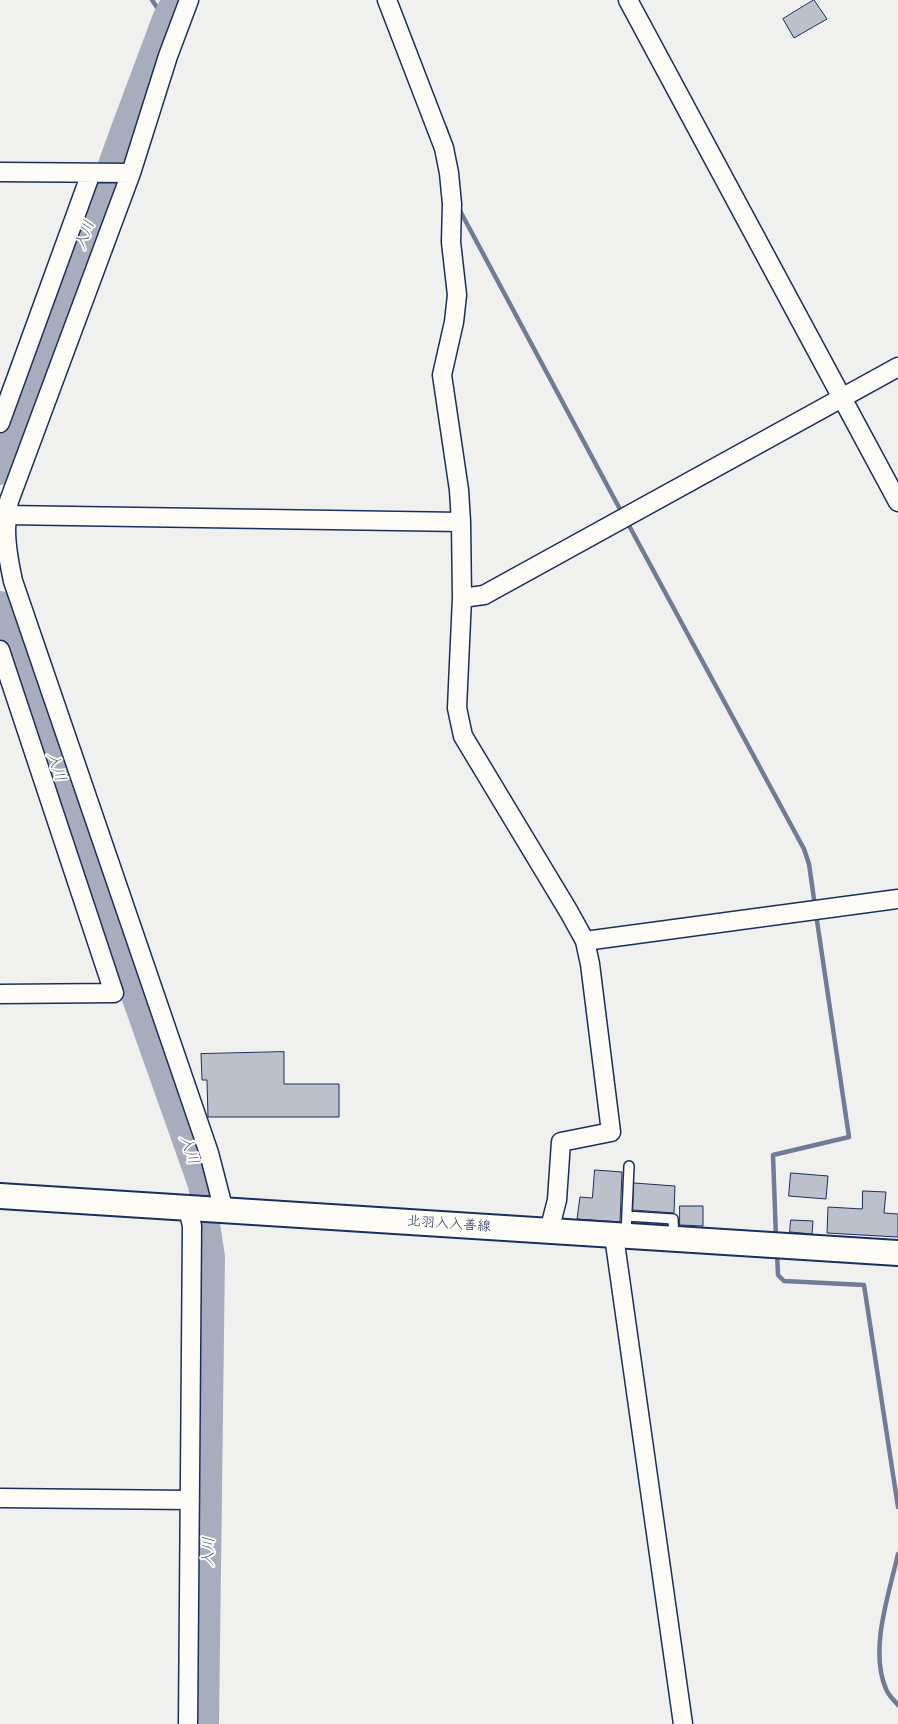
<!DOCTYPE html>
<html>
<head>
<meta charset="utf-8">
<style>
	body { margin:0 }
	canvas { display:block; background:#f0f0ee }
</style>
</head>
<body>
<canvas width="898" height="1724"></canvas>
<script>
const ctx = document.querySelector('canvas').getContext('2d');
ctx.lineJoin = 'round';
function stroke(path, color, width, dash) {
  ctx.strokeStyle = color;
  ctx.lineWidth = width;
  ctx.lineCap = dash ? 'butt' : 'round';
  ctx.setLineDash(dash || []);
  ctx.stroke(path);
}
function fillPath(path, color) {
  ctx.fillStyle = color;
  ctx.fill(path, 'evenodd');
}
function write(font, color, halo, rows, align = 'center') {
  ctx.font = font + ' "Playpen Sans","Klee One",sans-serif';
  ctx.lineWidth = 4;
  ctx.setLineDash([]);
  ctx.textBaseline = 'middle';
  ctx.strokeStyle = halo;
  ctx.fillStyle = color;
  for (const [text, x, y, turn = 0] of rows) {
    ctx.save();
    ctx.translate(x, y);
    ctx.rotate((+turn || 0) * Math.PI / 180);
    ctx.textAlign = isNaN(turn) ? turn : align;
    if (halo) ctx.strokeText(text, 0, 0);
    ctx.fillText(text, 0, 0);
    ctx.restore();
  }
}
stroke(new Path2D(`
	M152,0L165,19
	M445,127L452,148
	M458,207L622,513
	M626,520L804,849L809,864L815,906
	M116,984H130
	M776,1238L773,1155L849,1137L816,914
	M777,1253L778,1275L784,1281L864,1285L898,1507
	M898,1554C889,1594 869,1650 886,1689C888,1695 894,1700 898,1705`), '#6f7b97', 4.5);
stroke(new Path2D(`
	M0,472L125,126L165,19L175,0
	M0,604L86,860L201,1185L212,1257L206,1724`), '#a7adbd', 26);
const building = new Path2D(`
	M814,0L827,19L794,38L783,19Z
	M284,1052V1084H339V1117H208L207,1080H202L201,1054Z
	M595,1170L622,1172L620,1222L577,1219L580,1197L592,1198Z
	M791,1173L828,1176L826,1199L789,1196Z
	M634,1183L675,1186L674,1213L633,1210Z
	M863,1191L886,1192L884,1213L898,1214V1237L827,1233L828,1207L862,1209Z
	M680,1206H703V1226L680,1225Z
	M791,1220L813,1221L812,1234L790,1232Z`);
fillPath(building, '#bbc0ca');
stroke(building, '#1b2f5e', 1);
const service = new Path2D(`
	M627,1216L673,1219L674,1237
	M626,1234L629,1166`);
const minor = new Path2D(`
	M189,0L168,56L131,173L9,501C3,529 7,553 13,581L209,1153L224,1211
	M387,0L444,148L449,173L452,204L451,242L457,295L454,322L442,375L459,490L461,522L462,598L457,708L463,736L569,912L585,941L590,964L611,1132L561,1142L557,1200L549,1231
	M628,0L898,502
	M0,172L131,173
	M0,423L91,173
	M6,515L461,522
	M462,598L484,595L898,367
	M0,650L114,993L0,994
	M585,941L898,899
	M188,1208L192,1226L188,1724
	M614,1236L683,1724
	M0,1498L190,1500`);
const secondary = new Path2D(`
	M0,1196L898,1253`);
stroke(service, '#1b2f5e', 12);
stroke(minor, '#1b2f5e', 21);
stroke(secondary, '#1b2f5e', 28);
stroke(service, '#fdfcf7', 9);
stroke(minor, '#fdfcf7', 18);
stroke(secondary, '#fdfcf7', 24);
write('14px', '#1b2f5e', '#fdfcf7', [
	["北羽入入善線",449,1224,4]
]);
write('italic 15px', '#4c5b7f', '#fdfcf7', [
	["入川",85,235,-70],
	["入川",56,767,71],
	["入川",189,1150,71],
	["入川",209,1552,-89]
]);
</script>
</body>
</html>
